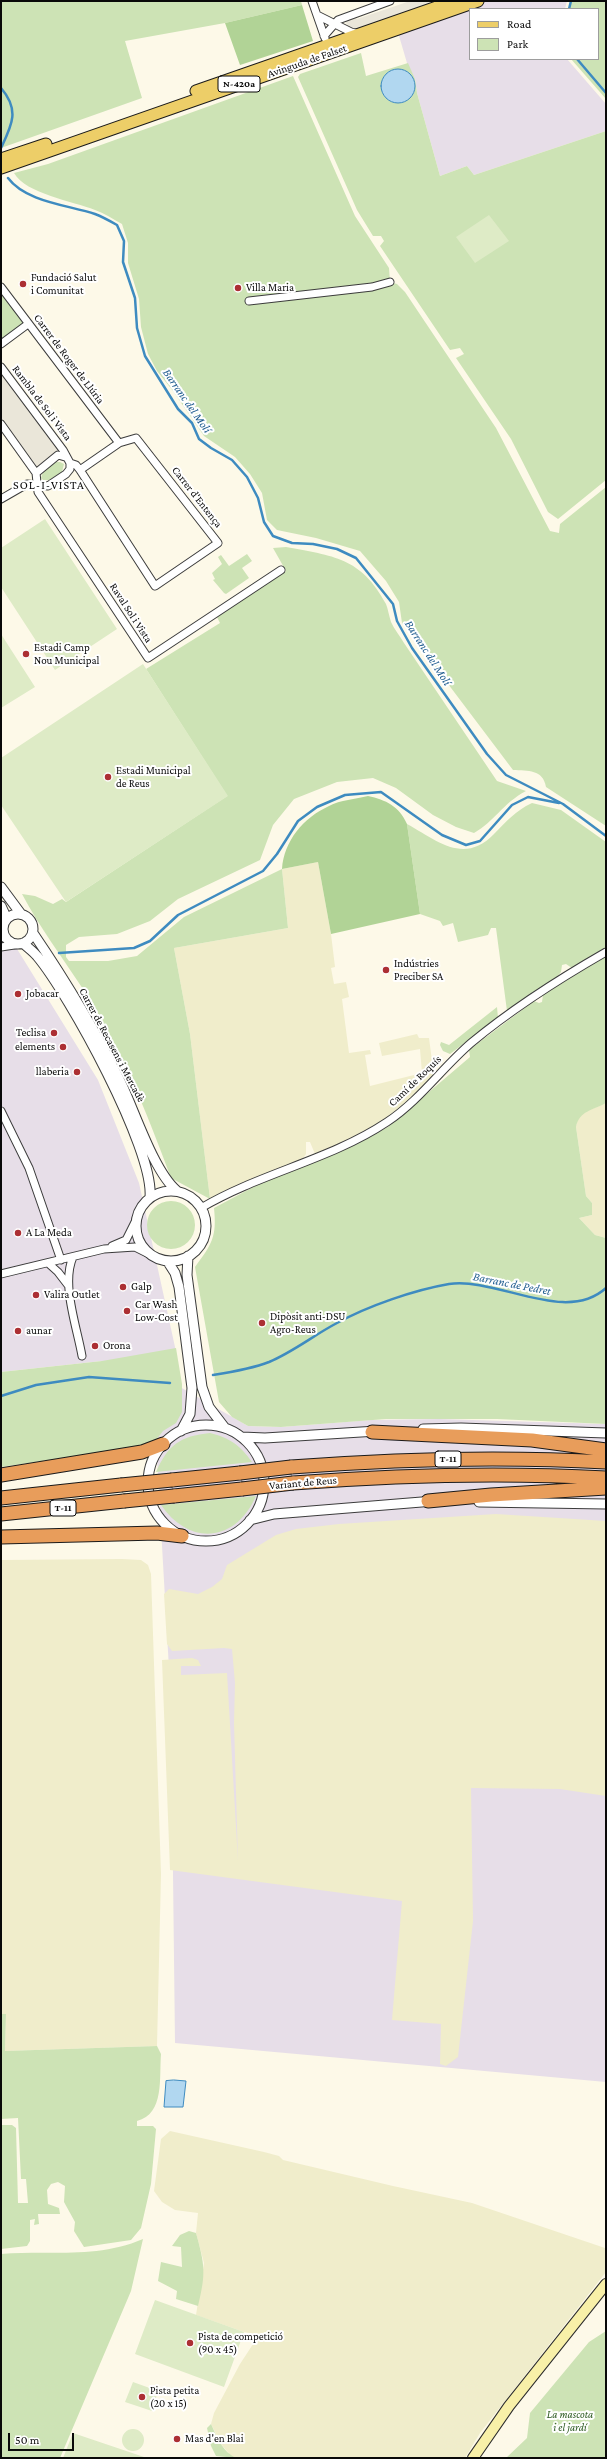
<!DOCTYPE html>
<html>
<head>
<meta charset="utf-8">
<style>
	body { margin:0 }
	#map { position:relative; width:607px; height:2459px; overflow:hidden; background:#fdf9e8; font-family:"Crimson Pro",serif }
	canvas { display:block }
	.frame { position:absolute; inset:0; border:2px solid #090909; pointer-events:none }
	.legend { position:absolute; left:469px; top:8px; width:130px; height:52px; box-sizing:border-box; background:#fff; border:1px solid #9d9d9d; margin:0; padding:5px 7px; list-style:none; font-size:12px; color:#090909 }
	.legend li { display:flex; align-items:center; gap:8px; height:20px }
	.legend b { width:20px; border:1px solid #9d9d9d }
	.scale { position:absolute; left:8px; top:2433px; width:66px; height:18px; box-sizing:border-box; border:2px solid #090909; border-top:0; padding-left:5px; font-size:12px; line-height:14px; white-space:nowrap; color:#090909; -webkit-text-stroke:3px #fff; paint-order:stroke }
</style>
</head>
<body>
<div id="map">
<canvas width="607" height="2459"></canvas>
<div class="frame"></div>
<ul class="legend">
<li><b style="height:5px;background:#edce68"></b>Road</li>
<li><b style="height:11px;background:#cde3b5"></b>Park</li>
</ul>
<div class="scale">50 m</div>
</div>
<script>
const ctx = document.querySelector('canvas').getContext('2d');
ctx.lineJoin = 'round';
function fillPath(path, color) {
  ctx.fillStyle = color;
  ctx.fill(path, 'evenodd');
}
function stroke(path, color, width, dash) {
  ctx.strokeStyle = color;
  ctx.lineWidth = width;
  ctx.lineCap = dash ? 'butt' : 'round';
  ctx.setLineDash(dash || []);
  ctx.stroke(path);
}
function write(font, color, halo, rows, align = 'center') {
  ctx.font = font + ' "Crimson Pro",serif';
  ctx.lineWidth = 4;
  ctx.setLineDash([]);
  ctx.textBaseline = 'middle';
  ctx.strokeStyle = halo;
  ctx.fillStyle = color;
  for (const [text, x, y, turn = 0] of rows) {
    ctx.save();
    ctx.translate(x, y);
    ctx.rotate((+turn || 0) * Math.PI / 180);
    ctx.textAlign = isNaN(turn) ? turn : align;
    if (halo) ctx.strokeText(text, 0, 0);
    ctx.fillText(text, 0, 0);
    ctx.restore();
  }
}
fillPath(new Path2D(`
	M473,1H567L565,9H470V59H567L606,104V131L474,175L467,166L440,176L417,93L415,79L407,63L397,29Z
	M1,923L98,1080L139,1183L175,1347L180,1387L248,1426L281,1427L371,1420L439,1419L606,1424V2082L175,2043L171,1704L156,1440L102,1361L1,1372Z`), '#e7dee8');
fillPath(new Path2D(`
	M318,862L331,934L335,967L331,968L334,984L346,982L349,997L342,999L349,1053L370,1050L371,1054L365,1055L370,1086L422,1073L420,1049L382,1056L379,1043L417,1034L419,1038H429L434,1076L396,1112L362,1135L315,1154L310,1142H306V1154L302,1160L247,1181L210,1199L190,1034L174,948L288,928L282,869Z
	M606,1103V1238L595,1235L579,1218L592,1215V1203L586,1196L576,1127L577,1119L582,1113Z
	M496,1514L606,1521V1796L560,1789L471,1788L473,1921L458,2057L446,2066L440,2064L441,2024L392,2020L402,1901L170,1870L162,1660L192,1658L198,1660L201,1666H181V1675L227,1673L238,1861L234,1723L235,1683L232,1649L224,1648L172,1651L167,1644L164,1594L169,1589L198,1594L212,1587L222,1579L227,1565L276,1535L296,1529L339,1524Z
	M122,1559L141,1560L148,1565L151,1574L161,1874L157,2046L5,2051L6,2015L1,2014V1560Z
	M170,2131L264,2152L279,2156L283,2160L393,2186L472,2203L605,2248L606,2272L480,2433L465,2458H237L231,2456L221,2444L211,2424L214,2413L240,2364L259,2335L244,2332L196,2315L204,2263L196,2233L198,2213L175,2210L162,2202L154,2191L161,2139Z`), '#f0edcb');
fillPath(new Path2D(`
	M1,1H301L302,5L225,23L125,41L142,98L1,148Z
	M571,1H606V99L571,59H598V9H569Z
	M361,53L366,76L408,63L415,79L417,93L440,176L467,166L474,175L606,131V480L558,519L548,512L511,439L456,358L464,354L460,348L450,350L380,246L384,241L381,236H373L357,210L298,77L300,74Z
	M293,76L355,216L389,268L390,282L397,284L405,292L496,428L550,531L559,533L560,524L606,487V826L546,787C543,769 528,771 513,770L402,623L399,602L386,581L360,551L316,538L277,530L267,520L262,493L250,474L235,457L204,436L173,391L157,371L148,354L141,327L139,299L128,263V243L122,224C113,219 104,213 95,210C73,201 26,194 14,173L48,164Z
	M1,287L28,324L1,344Z
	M56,462H60L64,464L62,472L49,480H43L41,478L43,472Z
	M286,547C333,556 361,557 386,604C388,609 389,616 391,622C394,629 400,636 404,643L497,781L526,791C503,803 494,822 474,833L456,827L433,815L396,788L373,778L337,782L294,799L273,825L260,860L178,899L150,921L117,934L79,937L66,945V957L69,961H108L137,956L184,917L282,869L288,928L174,948L190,1034L210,1199L171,1178C147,1113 121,1047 83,989C62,957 40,928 22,894L35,896L53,904L62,899L66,902L227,796L146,669L220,623L217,617L286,571L273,548Z
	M247,554L252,561L242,568L249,578L226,594L224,593L213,580L215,579L212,573L222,564L218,557L221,555L229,566Z
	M532,803L561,810L606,842V947L572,968L566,964L562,965L561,972L557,977L507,1011L496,928H491L488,935L458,942L453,923L443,926L440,921L420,914L407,824C438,841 464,865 494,834C507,821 515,811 532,803Z
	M606,955V1103C593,1110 579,1111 576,1127L586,1196L592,1203V1215L579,1218L595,1235L606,1238V1424L497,1419H386L281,1427L248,1426L232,1417L219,1402L195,1267C212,1244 217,1237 214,1208L257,1185L345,1149L388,1127L470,1057L469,1050L534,1001L539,1003L542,1002L543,995Z
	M497,1007L498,1018L450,1054L443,1051L440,1045L441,1042L449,1045Z
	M147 1225a24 24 0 1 1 48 0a24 24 0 1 1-48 0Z
	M176,1348L182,1384V1412L176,1423L163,1431L156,1440L137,1447L1,1467V1372L102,1361Z
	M210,1433C230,1438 240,1445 252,1462L156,1472C168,1445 180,1436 210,1433Z
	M256,1496C236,1542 190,1547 161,1505Z
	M1,2014H6L5,2051L157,2046L161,2054C159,2077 165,2114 137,2121V2126H153L156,2129L151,2184L141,2228L131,2240L84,2247L74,2231L75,2222L64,2202L65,2186L58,2182L51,2184L47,2190L48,2204L59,2208L60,2214H38L39,2224L34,2225L35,2219L30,2220V2241L27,2246L1,2249V2125H12L16,2128L18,2203H28L26,2179H21L18,2118L1,2119Z
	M189,2231L196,2233C205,2265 206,2274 198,2306L176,2299L177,2291L158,2281L161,2262L182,2267L181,2247L172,2246L180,2235Z
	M143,2239L131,2291L60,2458H1V2254C49,2250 97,2259 143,2239Z
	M606,2331V2458H506L527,2438L530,2413L589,2342Z
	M211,2424C217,2437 223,2453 237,2458L216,2456L211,2446L207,2428Z`), '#cde3b5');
fillPath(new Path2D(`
	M302,5L313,41L240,65L225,23Z
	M368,796C386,800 399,806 407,824L420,914L331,934L318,862L282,869C284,841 303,818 329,806C340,800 356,799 368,796Z`), '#b1d396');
fillPath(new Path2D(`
	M489,215L509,241L475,263L456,237Z
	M45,519L117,629L55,670L1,587V548Z
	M1,634L35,687L1,708Z
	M143,664L228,796L66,902L1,805V758Z
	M155,2300L244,2332L224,2387L135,2354Z
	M133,2382L158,2391L152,2411L125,2402Z
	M122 2440a11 11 0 1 1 22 0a11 11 0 1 1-22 0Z
	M73,2433L144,2457L63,2458Z`), '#deebc6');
fillPath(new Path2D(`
	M410,1H440L353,31L346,23L347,20L354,17L357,19Z
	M1,367L63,450L36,473L1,424Z`), '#eae6d9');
const water = new Path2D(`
	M381 86a17 17 0 1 1 34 0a17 17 0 1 1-34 0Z
	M174,2080L186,2081L183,2107H164L166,2081Z`);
fillPath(water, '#b1d7f0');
stroke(water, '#3e8bc0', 1);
stroke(new Path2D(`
	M569,9L571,1
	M577,59L606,93
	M1,88C20,110 12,125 1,148
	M8,178C26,202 68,205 95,214C103,217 110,221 117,225L124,241L123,262L135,298L137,328L145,356L178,409L192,423L199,439L211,448L232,460L247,477L258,498L264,522L273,536L292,543L313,544L337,549L356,558L393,604L397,621L412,648L487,754L506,775L563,804L606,836
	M59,953L134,948L150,941L178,915L263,871L277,854L298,821L317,807L345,795L381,792L442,835L466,845L480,841L512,805L528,797L559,803
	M213,1375C232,1372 251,1369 269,1362C293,1352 314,1335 337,1323C368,1306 414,1290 449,1284C498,1277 565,1325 606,1288
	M1,1396L36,1385L89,1377L170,1383`), '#3e8bc0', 2.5);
const minor = new Path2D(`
	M312,1L325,38
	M317,15L351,32L359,34
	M324,36L338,20L390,1
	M1,287L119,443
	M249,301L372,287L390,282
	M1,344L28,324
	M1,367L63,450L70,463L76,465L80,470L155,586L218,543L136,438L119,443L80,470
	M1,424L36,473
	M65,457L58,455L36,473L38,492L148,658L281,570
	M1,499L27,484L48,486L66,474L70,469V463
	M1,938L4,936
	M1,947L21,944
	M1,1111L29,1168L61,1260
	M201,1208C260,1173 330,1160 387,1122C419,1101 442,1068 471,1043C512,1009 559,979 606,952
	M112,1246L126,1240L135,1222
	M73,1257C61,1284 77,1327 82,1356
	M48,1263L58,1272L68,1285
	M1,1274L104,1249L135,1247L147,1253`);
const tertiary = new Path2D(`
	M1,887L21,914
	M1,906L7,919
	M3 929a15 15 0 1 1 30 0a15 15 0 1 1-30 0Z
	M33,933C65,980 96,1031 121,1083C135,1112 154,1172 177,1191
	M23,943C27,947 33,951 37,956C69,994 154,1149 150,1197
	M136 1226a35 35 0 1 1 70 0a35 35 0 1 1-70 0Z
	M188,1256L187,1275L202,1387L209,1407L225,1428
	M168,1262L175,1273L179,1287L192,1388L190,1414L181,1431
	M148 1483a58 58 0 1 1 116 0a58 58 0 1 1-116 0Z
	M423,1429L461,1428L606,1433
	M242,1437L265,1438L377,1431
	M479,1502L606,1504
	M250,1520L274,1514L434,1501`);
const secondary = new Path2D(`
	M473,2458L509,2406L606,2284`);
const primary = new Path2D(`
	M196,91L454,1
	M1,159L46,144
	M1,168L478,1`);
const motorway = new Path2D(`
	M372,1432L532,1440L606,1450
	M291,1467C396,1459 501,1456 606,1462
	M1,1475L142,1452L163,1444
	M172,1480L240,1473
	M293,1483C397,1475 501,1472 606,1478
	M174,1496L242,1489
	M1,1498L121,1485
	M428,1501L491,1495L606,1488
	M1,1514L124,1501
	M1,1537L157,1533L182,1536`);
stroke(minor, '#3c3c3c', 9);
stroke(tertiary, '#3c3c3c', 11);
stroke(secondary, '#2b2b2b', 12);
stroke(primary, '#1a1a1a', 13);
stroke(motorway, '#1a1a1a', 15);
stroke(minor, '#fff', 7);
stroke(tertiary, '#fff', 9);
stroke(secondary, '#f8f0a8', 10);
stroke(primary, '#edce68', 11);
stroke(motorway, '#e89d5b', 13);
const motorwayBridge = new Path2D(`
	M240,1473L291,1467
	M121,1485L172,1480
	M242,1489L293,1483
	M124,1501L174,1496`);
stroke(motorwayBridge, '#1a1a1a', 15, []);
stroke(motorwayBridge, '#e89d5b', 13);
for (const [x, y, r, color] of [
	[23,284,4,"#ac2f33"],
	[238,288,4,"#ac2f33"],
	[26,654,4,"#ac2f33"],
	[108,777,4,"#ac2f33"],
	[386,970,4,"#ac2f33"],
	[18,994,4,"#ac2f33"],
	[54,1033,4,"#ac2f33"],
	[63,1047,4,"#ac2f33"],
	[77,1072,4,"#ac2f33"],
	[18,1233,4,"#ac2f33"],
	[123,1287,4,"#ac2f33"],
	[36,1295,4,"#ac2f33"],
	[127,1311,4,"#ac2f33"],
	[262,1323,4,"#ac2f33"],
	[18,1331,4,"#ac2f33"],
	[95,1346,4,"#ac2f33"],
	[190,2343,4,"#ac2f33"],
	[142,2397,4,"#ac2f33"],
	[177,2439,4,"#ac2f33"]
]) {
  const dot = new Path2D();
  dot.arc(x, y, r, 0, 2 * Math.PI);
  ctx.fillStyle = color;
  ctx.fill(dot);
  stroke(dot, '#fff', 1.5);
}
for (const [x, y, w] of [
	[239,84,42],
	[448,1459,26],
	[63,1508,26]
]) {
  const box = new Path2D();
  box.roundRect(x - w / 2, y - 8, w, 16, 3);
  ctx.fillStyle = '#fff';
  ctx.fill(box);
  stroke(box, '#090909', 1);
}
write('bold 10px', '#090909', null, [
	["N-420a",239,84],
	["T-11",448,1459],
	["T-11",63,1508]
]);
write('11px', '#090909', '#fff', [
	["Avinguda de Falset",307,61,-19],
	["Carrer de Roger de Llúria",69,359,53],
	["Rambla de Sol i Vista",42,403,53],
	["Carrer d'Entença",197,497,52],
	["Raval Sol i Vista",131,613,57],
	["Carrer de Recasens i Mercadè",112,1045,62],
	["Camí de Roquís",415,1081,-44],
	["Variant de Reus",303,1483,-5]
]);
write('11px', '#090909', '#fff', [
	["Fundació Salut",31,278],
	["i Comunitat",31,291],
	["Villa Maria",246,288],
	["Estadi Camp",34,648],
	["Nou Municipal",34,661],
	["Estadi Municipal",116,771],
	["de Reus",116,784],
	["Indústries",394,964],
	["Preciber SA",394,977],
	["Jobacar",26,994],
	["Teclisa",46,1033,"right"],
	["elements",55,1047,"right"],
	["llaberia",69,1072,"right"],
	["A La Meda",26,1233],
	["Galp",131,1287],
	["Valira Outlet",44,1295],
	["Car Wash",135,1305],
	["Low-Cost",135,1318],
	["Dipòsit anti-DSU",270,1317],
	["Agro-Reus",270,1330],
	["aunar",26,1331],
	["Orona",103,1346],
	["Pista de competició",198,2337],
	["(90 x 45)",198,2350],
	["Pista petita",150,2391],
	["(20 x 15)",150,2404],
	["Mas d'en Blai",185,2439]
], 'left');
write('italic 11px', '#2c5a21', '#fff', [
	["La mascota",570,2415],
	["i el jardí",570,2428]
]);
write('italic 12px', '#1f5c8f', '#fff', [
	["Barranc del Molí",187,401,55],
	["Barranc del Molí",428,653,57],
	["Barranc de Pedret",512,1284,11]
]);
ctx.letterSpacing = '1px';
write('12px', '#090909', '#fff', [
	["SOL-I-VISTA",49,485]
]);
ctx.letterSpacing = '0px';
</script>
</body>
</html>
